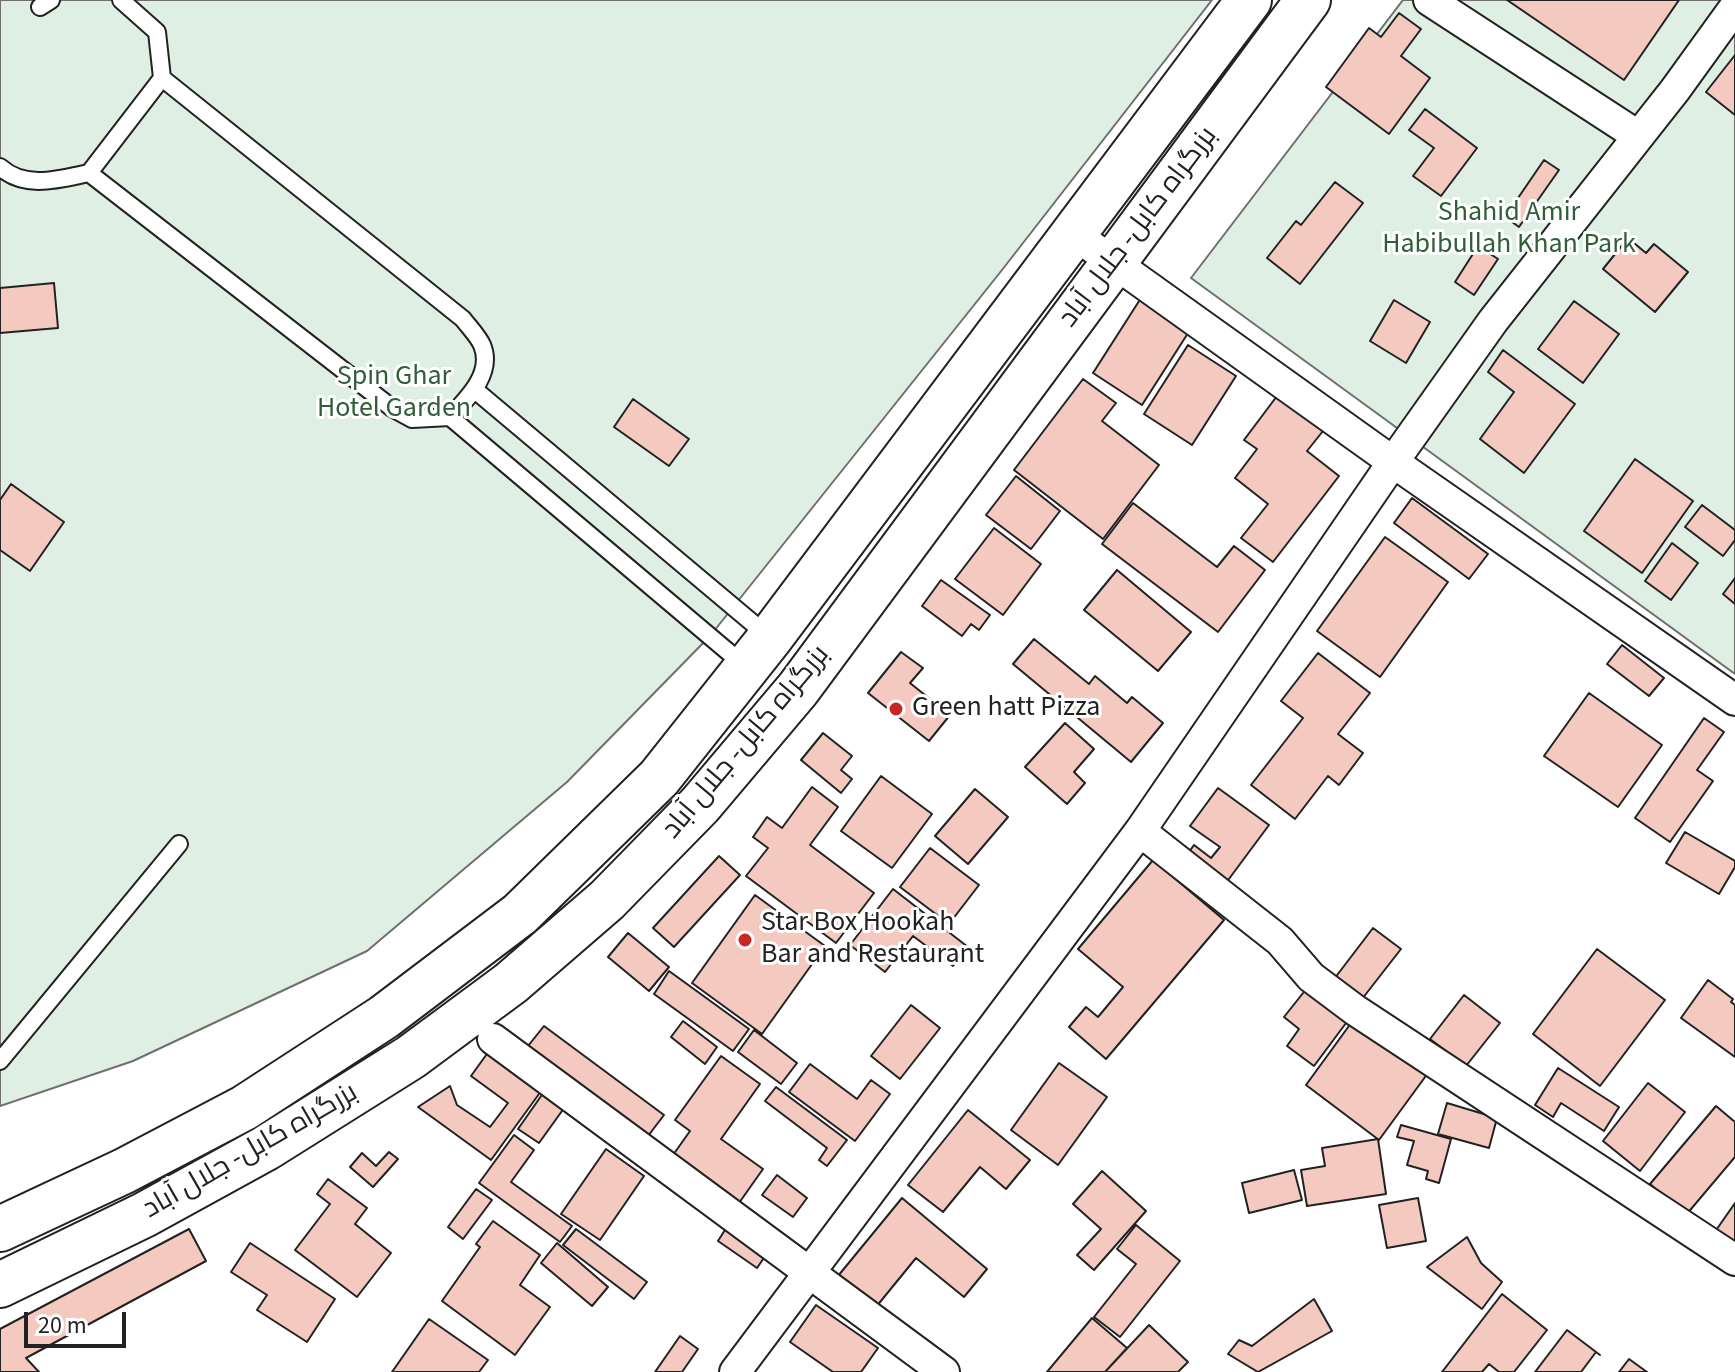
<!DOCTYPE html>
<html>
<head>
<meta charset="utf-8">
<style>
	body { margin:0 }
	#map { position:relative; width:1735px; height:1372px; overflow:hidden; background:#fff; font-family:"Source Sans 3",sans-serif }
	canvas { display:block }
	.scale { position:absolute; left:24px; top:1312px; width:102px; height:36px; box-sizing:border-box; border:4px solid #222; border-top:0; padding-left:10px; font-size:24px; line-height:28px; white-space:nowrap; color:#222; -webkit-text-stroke:6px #fff; paint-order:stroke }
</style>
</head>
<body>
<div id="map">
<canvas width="1735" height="1372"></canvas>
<div class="scale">20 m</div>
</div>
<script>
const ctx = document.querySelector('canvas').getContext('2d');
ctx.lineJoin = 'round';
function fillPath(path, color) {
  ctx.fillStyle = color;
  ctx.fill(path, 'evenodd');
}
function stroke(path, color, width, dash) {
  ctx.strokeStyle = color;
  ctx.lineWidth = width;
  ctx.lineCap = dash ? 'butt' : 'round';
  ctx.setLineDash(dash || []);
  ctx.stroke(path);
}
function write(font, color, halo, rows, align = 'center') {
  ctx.font = font + ' "Source Sans 3",Cairo,sans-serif';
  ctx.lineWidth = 6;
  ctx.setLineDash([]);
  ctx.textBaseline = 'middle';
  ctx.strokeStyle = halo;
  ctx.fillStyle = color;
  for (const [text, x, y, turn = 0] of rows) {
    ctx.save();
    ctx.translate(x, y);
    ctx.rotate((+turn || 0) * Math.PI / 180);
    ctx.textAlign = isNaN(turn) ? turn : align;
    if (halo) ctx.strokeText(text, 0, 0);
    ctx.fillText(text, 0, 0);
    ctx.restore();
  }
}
const green = new Path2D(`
	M0,0H1212L1002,270L710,636L567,782L367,951L133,1061L0,1106Z
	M1403,0H1735V674L1191,278Z`);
fillPath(green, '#e0efe3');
stroke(green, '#6f6f6f', 2);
const building = new Path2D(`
	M1507,0H1679L1624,80Z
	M1399,13L1421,29L1401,56L1430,78L1389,134L1326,87L1369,28L1381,37Z
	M1735,55V115L1706,92Z
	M1425,109L1477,148L1441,196L1413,176L1434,148L1409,130Z
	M1544,160L1559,170L1519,227L1505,217Z
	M1335,182L1363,203L1300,284L1267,258L1296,221L1301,225Z
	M1628,238L1646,253L1654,244L1688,272L1655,312L1603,269Z
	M1478,246L1498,259L1474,295L1455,282Z
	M54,283L58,328L0,333V288Z
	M1141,298L1190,330L1142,405L1093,373Z
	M1394,300L1430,322L1406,363L1370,341Z
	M1574,301L1619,334L1583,383L1538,349Z
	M1188,345L1236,376L1192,445L1144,414Z
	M1503,350L1575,404L1524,473L1480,439L1514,392L1488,372Z
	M1083,379L1116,403L1102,421L1159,465L1103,539L1014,470Z
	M1277,396L1323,431L1307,451L1339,476L1273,562L1241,538L1268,504L1235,478L1257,449L1244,440Z
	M633,399L689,439L669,466L614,427Z
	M1635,459L1693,501L1642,573L1584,531Z
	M1016,476L1060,511L1031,549L986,515Z
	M11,484L64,522L30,571L0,550V500Z
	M1412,498L1488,554L1469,579L1394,523Z
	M1133,503L1217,567L1234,546L1265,570L1218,632L1102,544Z
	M1702,505L1735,530V540L1723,556L1685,527Z
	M994,528L1041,564L1003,615L955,579Z
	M1385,537L1448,582L1380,677L1317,631Z
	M1672,543L1698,563L1671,600L1645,581Z
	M1117,570L1191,632L1158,671L1084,610Z
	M1735,578V604L1723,594Z
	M941,580L990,615L979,630L971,624L962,636L922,606Z
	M1034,639L1089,684L1095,676L1127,703L1132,697L1163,723L1131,762L1013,664Z
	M1622,645L1664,678L1649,696L1607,664Z
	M901,652L923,668L910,683L950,715L929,741L868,693Z
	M1318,653L1370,693L1338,734L1363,753L1339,785L1328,776L1295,819L1251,785L1303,718L1281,701Z
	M1589,693L1662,745L1618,807L1544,756Z
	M1704,718L1724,732L1697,770L1713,781L1670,842L1635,818Z
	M1065,723L1094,749L1074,772L1085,783L1067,804L1025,767Z
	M823,733L852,756L841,770L852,779L841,793L801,760Z
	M881,776L932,814L892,868L841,831Z
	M812,787L838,807L810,845L874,893L836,943L746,876L768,848L753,837L767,817L782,828Z
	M1218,788L1269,825L1220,891L1181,863L1194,845L1211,858L1220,847L1190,826Z
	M975,789L1008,817L968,864L935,836Z
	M1685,832L1735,861V867L1719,894L1666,863Z
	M930,848L979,885L949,924L900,887Z
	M719,856L740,875L674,947L653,928Z
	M1153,860L1224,920L1106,1059L1069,1027L1086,1007L1098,1017L1123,987L1078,949Z
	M893,889L968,947L953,966L913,936L885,972L850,945Z
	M755,895L825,946L762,1034L692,983Z
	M1373,928L1401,949L1355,1008L1328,987Z
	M628,933L669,967L649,991L608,957Z
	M1597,949L1665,1000L1600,1086L1533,1034Z
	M669,971L749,1029L733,1051L654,994Z
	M1708,980L1733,999L1731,1002L1735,1005V1057L1681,1018Z
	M1311,983L1352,1015L1314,1066L1287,1046L1299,1029L1284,1017Z
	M1464,995L1500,1023L1466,1066L1430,1039Z
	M911,1005L940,1028L900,1079L871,1056Z
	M1354,1019L1428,1073L1379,1140L1306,1085Z
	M683,1021L717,1047L705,1064L671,1037Z
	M544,1026L664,1115L648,1136L528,1046Z
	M754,1030L797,1063L781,1084L738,1052Z
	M494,1044L547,1083L491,1160L418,1107L450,1086L457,1105L490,1127L508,1103L471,1076Z
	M721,1056L760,1084L721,1139L763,1169L739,1203L673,1155L690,1131L675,1120Z
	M1059,1063L1107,1097L1058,1165L1011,1130Z
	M810,1064L857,1099L871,1080L890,1094L855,1141L789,1092Z
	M1558,1068L1619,1107L1604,1131L1561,1103L1553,1117L1535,1105Z
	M1648,1083L1685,1112L1640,1171L1603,1141Z
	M776,1087L847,1140L827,1166L819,1160L827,1148L765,1101Z
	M546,1089L567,1104L539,1143L518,1129Z
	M1447,1103L1497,1118L1489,1148L1438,1134Z
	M1716,1106L1735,1122V1157L1686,1215L1650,1184Z
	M968,1110L1030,1160L1006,1189L980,1167L943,1212L908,1185Z
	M1401,1125L1451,1139L1439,1183L1426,1179L1428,1171L1407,1165L1414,1141L1397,1137Z
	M514,1135L534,1150L511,1182L572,1226L560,1242L479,1183Z
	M1378,1139L1386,1194L1307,1206L1301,1170L1325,1166L1322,1148Z
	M606,1149L644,1176L600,1240L561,1214Z
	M389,1152L398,1159L373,1187L350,1167L362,1153L376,1166Z
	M1294,1170L1302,1200L1249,1213L1242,1183Z
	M1102,1171L1146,1211L1094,1270L1077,1255L1101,1229L1073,1204Z
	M777,1175L807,1198L793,1217L762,1195Z
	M328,1179L367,1208L355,1224L391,1253L357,1297L295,1250L330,1204L317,1194Z
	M476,1189L492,1200L463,1239L448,1227Z
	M902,1198L987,1269L964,1297L916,1258L876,1307L838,1276Z
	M1418,1198L1426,1241L1387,1248L1379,1205Z
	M1735,1203V1252L1712,1236Z
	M493,1221L540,1255L520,1285L550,1307L515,1355L442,1301L480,1247L476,1244Z
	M730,1222L770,1249L757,1268L718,1241Z
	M1136,1225L1180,1261L1120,1337L1094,1317L1136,1264L1117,1249Z
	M189,1229L206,1261L26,1358L39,1372H0V1329Z
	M576,1229L647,1282L634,1299L563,1245Z
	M1467,1237L1481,1263L1502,1282L1482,1309L1427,1267Z
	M250,1243L335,1299L307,1342L257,1310L267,1295L231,1272Z
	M557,1243L608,1287L592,1306L541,1263Z
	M1502,1294L1547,1330L1514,1372H1499L1489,1364L1482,1372H1442Z
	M1314,1299L1332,1331L1258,1372L1228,1354L1239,1340L1252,1346Z
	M816,1305L878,1348L861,1372H833L790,1342Z
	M1092,1318L1127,1348L1105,1372H1047Z
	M429,1319L488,1360L479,1372H392Z
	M1149,1325L1188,1362L1178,1372H1105Z
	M1567,1330L1600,1355L1596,1352L1581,1372H1535Z
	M680,1336L698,1349L682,1372H655Z
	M1629,1359L1647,1372H1619Z`);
fillPath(building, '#f3c9c0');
stroke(building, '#222', 2);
const service = new Path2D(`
	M40,7L51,0
	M0,167C25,190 60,179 89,173L162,78L157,32L121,0
	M89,173L392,408L412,419L450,417C467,399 494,373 482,345C478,336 469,327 463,319L162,78
	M475,390L768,636
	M450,417L745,666
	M0,1061L179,844`);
const minor = new Path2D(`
	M1429,0L1638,136
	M1074,234L1393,462L1735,700
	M1140,831L1280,941L1311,977L1355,1010L1735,1260
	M493,1039L944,1372
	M735,1372L1140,831L1393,462L1493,321L1675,90L1735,7`);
const trunk = new Path2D(`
	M0,1229L124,1171L244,1108L384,1017L520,914L659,778L770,638L1249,0
	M0,1285L144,1215L266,1148L411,1057L511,983L607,900L700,805L798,689L1308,0`);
stroke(service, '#222', 20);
stroke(minor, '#222', 34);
stroke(trunk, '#222', 48);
stroke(service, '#fff', 16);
stroke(minor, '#fff', 30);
stroke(trunk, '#fff', 44);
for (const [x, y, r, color] of [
	[896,709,8,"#c62828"],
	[745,940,8,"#c62828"]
]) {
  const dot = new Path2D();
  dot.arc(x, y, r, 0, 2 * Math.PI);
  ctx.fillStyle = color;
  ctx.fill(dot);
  stroke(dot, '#fff', 3);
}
write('28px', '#2f5e38', '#fff', [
	["Shahid Amir",1509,214],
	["Habibullah Khan Park",1509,246],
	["Spin Ghar",394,378],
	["Hotel Garden",394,410]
]);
write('28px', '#222', '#fff', [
	["بزرگراه کابل- جلال آباد",1139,228,-53],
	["بزرگراه کابل- جلال آباد",747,743,-50],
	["بزرگراه کابل- جلال آباد",251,1152,-30]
]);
write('28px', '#222', '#fff', [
	["Green hatt Pizza",912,709],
	["Star Box Hookah",761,924],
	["Bar and Restaurant",761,956]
], 'left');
</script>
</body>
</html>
